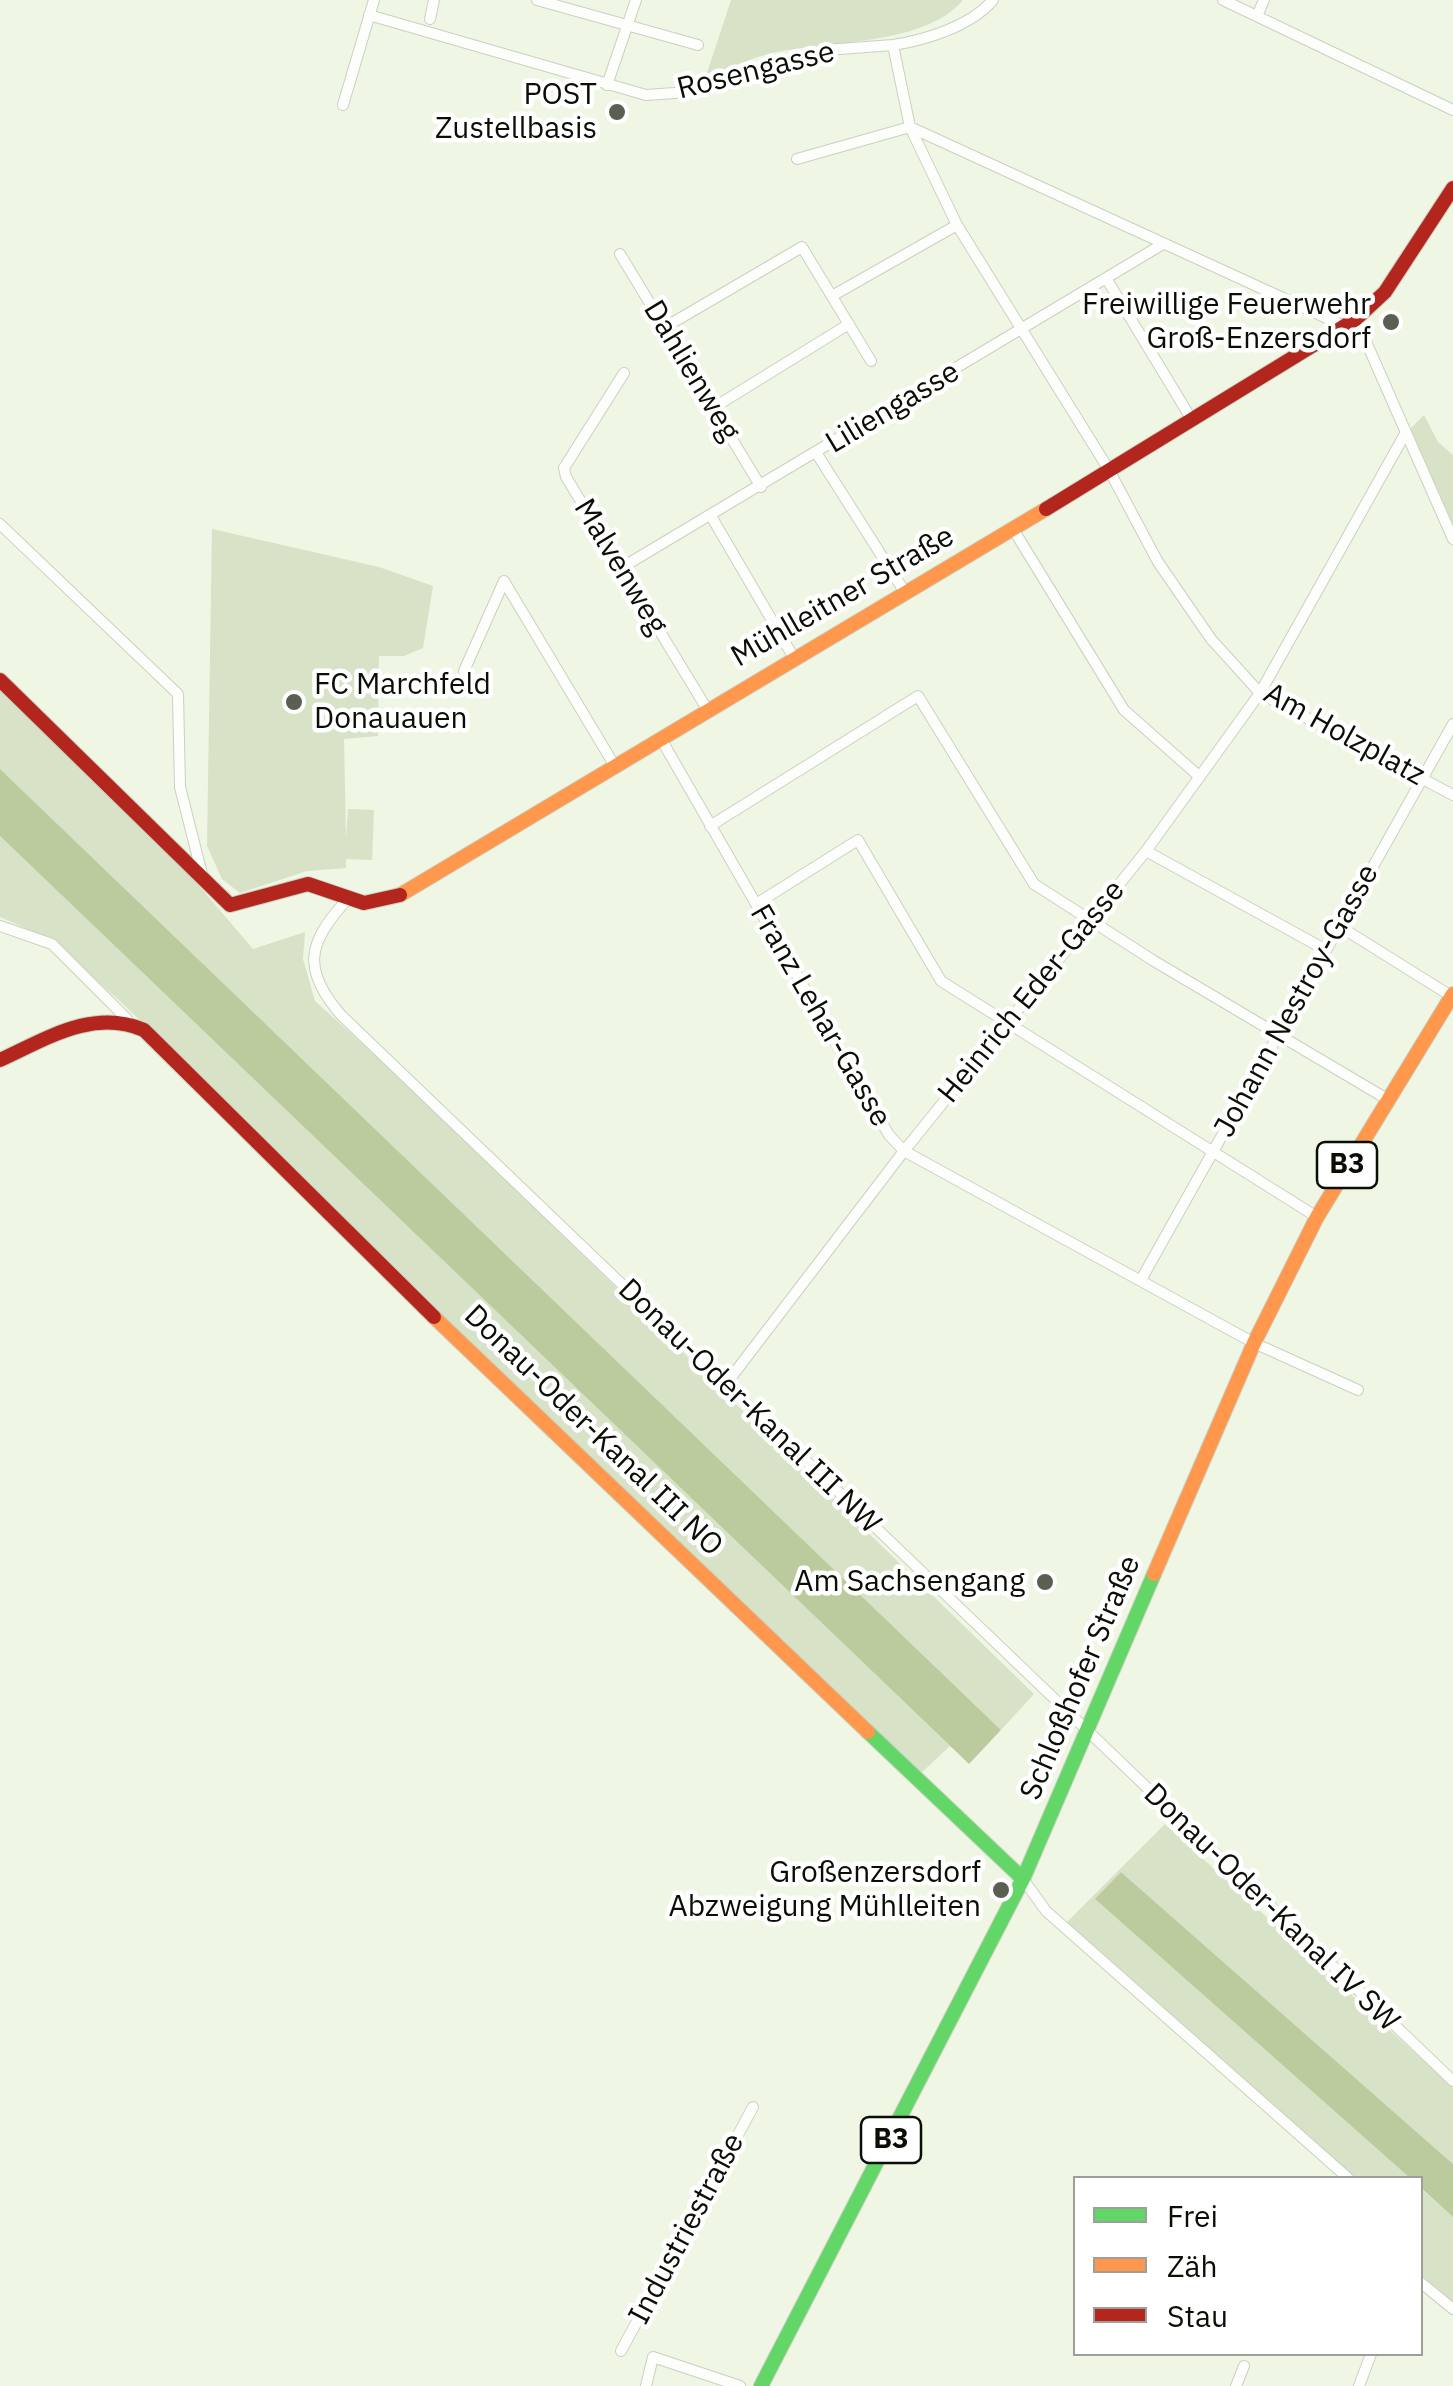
<!DOCTYPE html>
<html>
<head>
<meta charset="utf-8">
<style>
	body { margin:0 }
	#map { position:relative; width:1453px; height:2386px; overflow:hidden; background:#eff6e4; font-family:"IBM Plex Sans",sans-serif }
	canvas { display:block }
	.legend { position:absolute; left:1073px; top:2176px; width:350px; height:180px; box-sizing:border-box; background:#fff; border:2px solid #9d9f9b; margin:0; padding:12px 18px; list-style:none; font-size:30px; color:#0a0e04 }
	.legend li { display:flex; align-items:center; gap:20px; height:50px }
	.legend b { width:50px; border:2px solid #9d9f9b }
</style>
</head>
<body>
<div id="map">
<canvas width="1453" height="2386"></canvas>
<ul class="legend">
<li><b style="height:12px;background:#63d668"></b>Frei</li>
<li><b style="height:12px;background:#ff974d"></b>Zäh</li>
<li><b style="height:12px;background:#b3261e"></b>Stau</li>
</ul>
</div>
<script>
const ctx = document.querySelector('canvas').getContext('2d');
ctx.lineJoin = 'round';
function fillPath(path, color) {
  ctx.fillStyle = color;
  ctx.fill(path, 'evenodd');
}
function stroke(path, color, width, dash) {
  ctx.strokeStyle = color;
  ctx.lineWidth = width;
  ctx.lineCap = dash ? 'butt' : 'round';
  ctx.setLineDash(dash || []);
  ctx.stroke(path);
}
function write(font, color, halo, rows, align = 'center') {
  ctx.font = font + ' "IBM Plex Sans",sans-serif';
  ctx.lineWidth = 9;
  ctx.setLineDash([]);
  ctx.textBaseline = 'middle';
  ctx.strokeStyle = halo;
  ctx.fillStyle = color;
  for (const [text, x, y, turn = 0] of rows) {
    ctx.save();
    ctx.translate(x, y);
    ctx.rotate((+turn || 0) * Math.PI / 180);
    ctx.textAlign = isNaN(turn) ? turn : align;
    if (halo) ctx.strokeText(text, 0, 0);
    ctx.fillText(text, 0, 0);
    ctx.restore();
  }
}
fillPath(new Path2D(`
	M731,0H963C925,46 828,40 772,53C750,58 728,69 706,76Z
	M1424,415L1438,442L1453,455V526L1410,429Z
	M212,529L379,567L433,586L423,648L404,656H379L378,736L344,739L346,839L348,809L374,810L372,860L346,859V868L307,871L240,893L222,879L207,846Z
	M0,685L160,840L253,949L305,932L303,959L315,1001L408,1085L1034,1694L1001,1730L0,769Z
	M0,836L950,1746L918,1776L122,1003L50,939L0,917Z
	M1165,1824L1453,2088V2164L1121,1872L1096,1900L1410,2178H1356L1067,1922Z
	M1420,2188L1453,2217V2302L1421,2275Z`), '#d7e2c6');
fillPath(new Path2D(`
	M0,769L1001,1730L969,1764L0,836Z
	M1121,1872L1453,2164V2217L1421,2188L1420,2178H1410L1095,1899Z`), '#bbcb9d');
const street = new Path2D(`
	M537,0L698,45
	M1223,0L1453,110
	M369,15L646,95L675,93L826,50L893,45L910,127L1344,326
	M1257,16L1264,0
	M430,19L434,0
	M893,45C926,40 971,26 993,0
	M607,85L636,0
	M343,105L374,0
	M797,159L910,127L957,225L832,296
	M957,225L1109,470L1158,562L1211,639L1260,693L1453,795
	M620,254L761,487
	M1106,278L1192,420
	M1356,319L1453,539
	M667,326L802,247L871,361
	M624,373L564,468L566,477L707,709
	M713,408L849,324
	M817,454L906,594
	M711,516L794,658
	M0,524L178,694L180,787L203,878
	M1013,529L1124,710L1200,777
	M621,568L1163,244
	M464,671L504,581L616,768
	M661,739L889,1135L904,1151L1254,1343L1358,1390
	M710,826L918,696L1034,884L1154,961L1387,1099
	M1146,851L1326,950
	M346,901C307,943 302,970 341,1015L1453,2081
	M756,904L858,840L941,981L1317,1217
	M0,926L52,944L127,1019
	M1339,926L1451,996
	M1142,1278L1453,724
	M726,1384L904,1151L1146,851L1260,693L1405,434
	M1023,1879L1046,1911L1348,2178
	M1420,2282L1453,2309
	M621,2351L753,2107
	M646,2386L653,2357L740,2386
	M1236,2386L1244,2366
	M1359,2386L1371,2354`);
const fast = new Path2D(`
	M868,1732L1023,1879
	M761,2386L1023,1879L1154,1574`);
const slow = new Path2D(`
	M400,895L1046,509
	M434,1317L868,1732
	M1154,1574L1254,1343L1317,1217L1453,994`);
const jam = new Path2D(`
	M1046,509L1356,319L1385,292L1453,188
	M0,680L230,905L308,884L364,903L400,895
	M0,1060C46,1039 93,1008 144,1030L434,1317`);
stroke(street, '#cbd0c2', 12);
stroke(fast, '#cbd0c2', 16);
stroke(slow, '#cbd0c2', 16);
stroke(jam, '#cbd0c2', 16);
stroke(street, '#fdfefb', 10);
stroke(fast, '#63d668', 14);
stroke(slow, '#ff974d', 14);
stroke(jam, '#b3261e', 14);
for (const [x, y, r, color] of [
	[617,112,10,"#5a5f52"],
	[1391,322,10,"#5a5f52"],
	[294,702,10,"#5a5f52"],
	[1045,1582,10,"#5a5f52"],
	[1001,1890,10,"#5a5f52"]
]) {
  const dot = new Path2D();
  dot.arc(x, y, r, 0, 2 * Math.PI);
  ctx.fillStyle = color;
  ctx.fill(dot);
  stroke(dot, '#fff', 4);
}
for (const [x, y, w] of [
	[1347,1165,60],
	[891,2140,60]
]) {
  const box = new Path2D();
  box.roundRect(x - w / 2, y - 23, w, 46, 8);
  ctx.fillStyle = '#fff';
  ctx.fill(box);
  stroke(box, '#0a0e04', 2.5);
}
write('bold 28px', '#0a0e04', null, [
	["B3",1347,1165],
	["B3",891,2140]
]);
write('30px', '#0a0e04', '#fff', [
	["Rosengasse",756,71,-14],
	["Dahlienweg",691,371,59],
	["Liliengasse",893,408,-31],
	["Malvenweg",620,567,59],
	["Mühlleitner Straße",843,597,-30],
	["Am Holzplatz",1344,735,29],
	["Heinrich Eder-Gasse",1032,992,-51],
	["Johann Nestroy-Gasse",1297,1001,-61],
	["Franz Lehar-Gasse",820,1016,60],
	["Donau-Oder-Kanal III NW",749,1407,44],
	["Donau-Oder-Kanal III NO",593,1431,44],
	["Schloßhofer Straße",1081,1678,-67],
	["Donau-Oder-Kanal IV SW",1271,1908,44],
	["Industriestraße",687,2229,-62]
]);
write('30px', '#0a0e04', '#fff', [
	["POST",597,95],
	["Zustellbasis",597,129],
	["Freiwillige Feuerwehr",1371,305],
	["Groß-Enzersdorf",1371,339],
	["FC Marchfeld",314,685,"left"],
	["Donauauen",314,719,"left"],
	["Am Sachsengang",1025,1582],
	["Großenzersdorf",981,1873],
	["Abzweigung Mühlleiten",981,1907]
], 'right');
</script>
</body>
</html>
